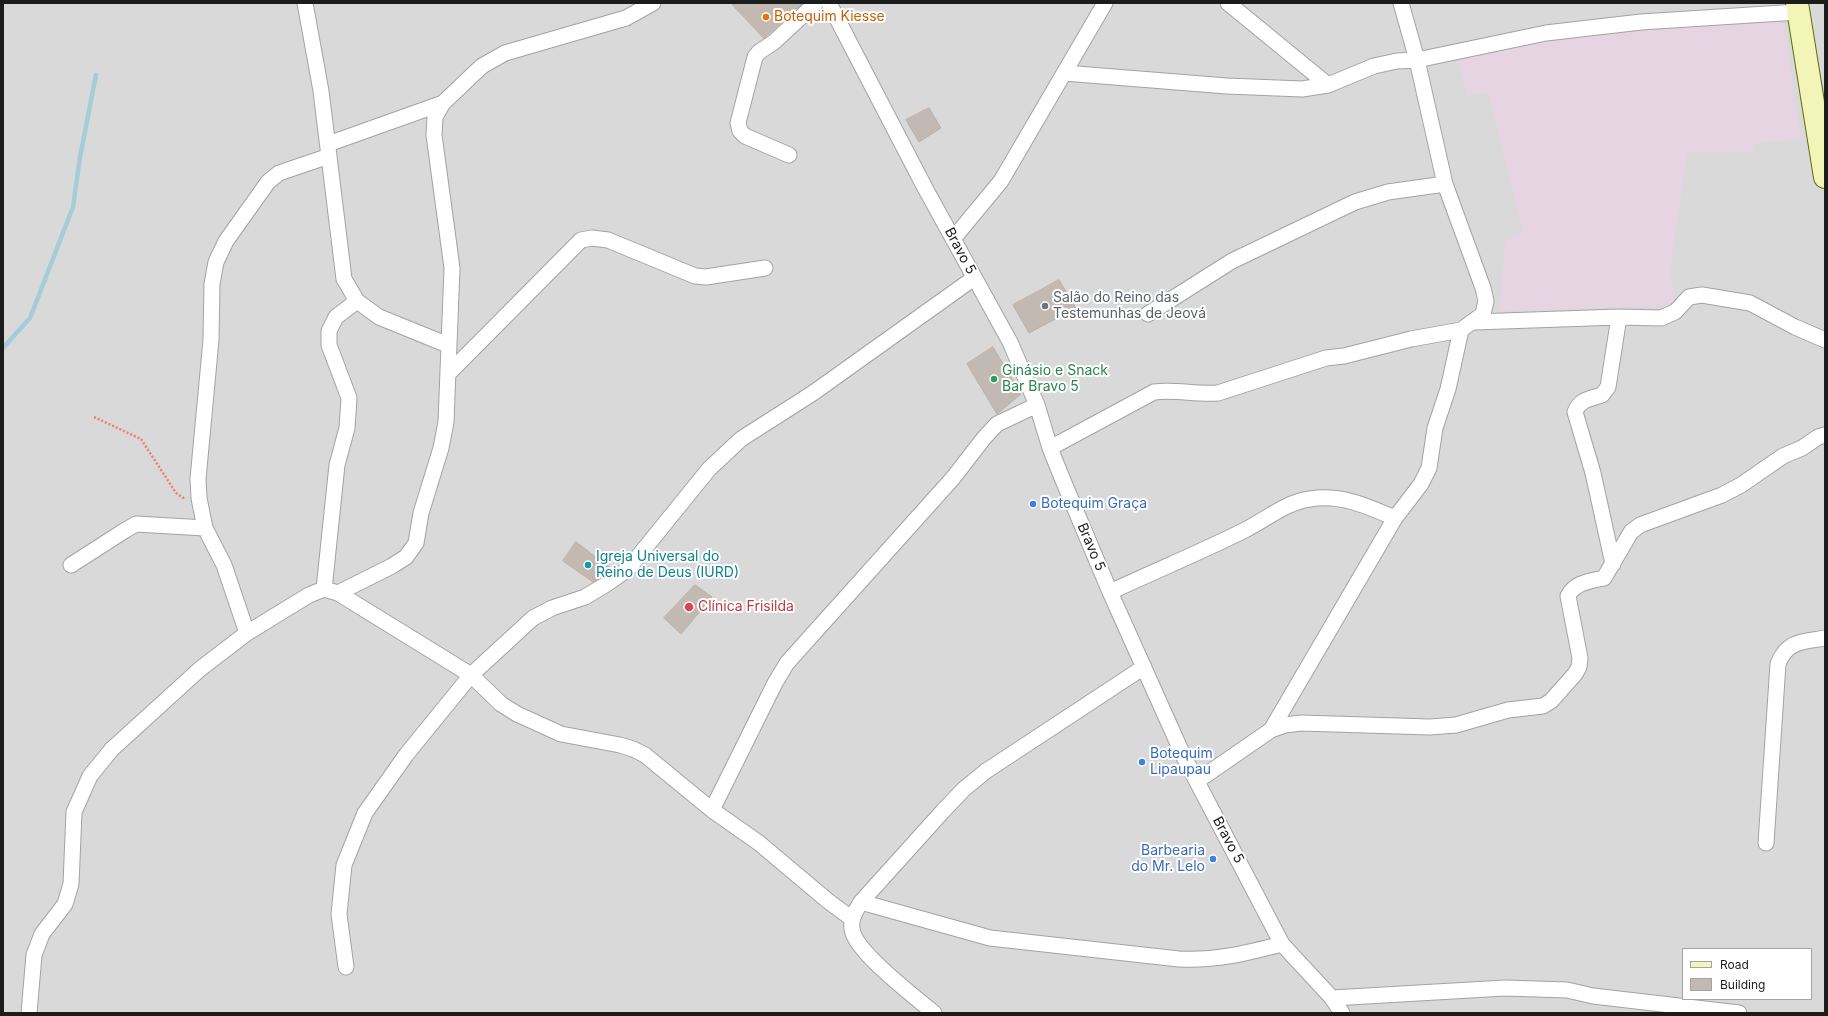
<!DOCTYPE html>
<html>
<head>
<meta charset="utf-8">
<style>
	body { margin:0 }
	#map { position:relative; width:1828px; height:1016px; overflow:hidden; background:#ede9e2; font-family:Inter,sans-serif }
	canvas { display:block }
	.frame { position:absolute; inset:0; border:4px solid #1c1c1c; pointer-events:none }
	.legend { position:absolute; left:1682px; top:948px; width:130px; height:52px; box-sizing:border-box; background:#fff; border:1px solid #a4a4a4; margin:0; padding:5px 7px; list-style:none; font-size:12px; color:#1c1c1c }
	.legend li { display:flex; align-items:center; gap:8px; height:20px }
	.legend b { width:20px; border:1px solid #a4a4a4 }
</style>
</head>
<body>
<div id="map">
<canvas width="1828" height="1016"></canvas>
<div class="frame"></div>
<ul class="legend">
<li><b style="height:5px;background:#f2f5b7"></b>Road</li>
<li><b style="height:11px;background:#c1b9b2"></b>Building</li>
</ul>
</div>
<script>
const ctx = document.querySelector('canvas').getContext('2d');
ctx.lineJoin = 'round';
function fillPath(path, color) {
  ctx.fillStyle = color;
  ctx.fill(path, 'evenodd');
}
function stroke(path, color, width, dash) {
  ctx.strokeStyle = color;
  ctx.lineWidth = width;
  ctx.lineCap = dash ? 'butt' : 'round';
  ctx.setLineDash(dash || []);
  ctx.stroke(path);
}
function write(font, color, halo, rows, align = 'center') {
  ctx.font = font + ' Inter,sans-serif';
  ctx.lineWidth = 4;
  ctx.setLineDash([]);
  ctx.textBaseline = 'middle';
  ctx.strokeStyle = halo;
  ctx.fillStyle = color;
  for (const [text, x, y, turn = 0] of rows) {
    ctx.save();
    ctx.translate(x, y);
    ctx.rotate((+turn || 0) * Math.PI / 180);
    ctx.textAlign = isNaN(turn) ? turn : align;
    if (halo) ctx.strokeText(text, 0, 0);
    ctx.fillText(text, 0, 0);
    ctx.restore();
  }
}
fillPath(new Path2D(`
	M3,3H1825V1013H3ZM1683,949H1811V999H1683Z`), '#dad9d9');
fillPath(new Path2D(`
	M1783,19L1801,140L1754,143L1755,151L1687,153L1670,271L1675,305L1500,311L1505,241L1523,231L1489,93L1467,96L1457,58L1573,36Z`), '#e6d4e2');
stroke(new Path2D(`
	M3,348L30,318L73,207L80,157L96,75`), '#a4cdd9', 4.5);
const building = new Path2D(`
	M731,3H803L764,38Z
	M929,108L941,128L919,142L906,120Z
	M1059,280L1076,308L1029,333L1013,305Z
	M993,347L1021,394L997,414L967,364Z
	M576,542L612,569L593,582L563,561Z
	M695,585L712,597L681,634L664,618Z`);
fillPath(building, '#c1b9b2');
stroke(building, '#beb0a5', 1);
const minor = new Path2D(`
	M305,3L321,91L344,279L357,301L379,317L448,345
	M829,3L925,188L1010,342L1037,405L1050,448L1062,478L1110,592L1183,755L1282,944L1332,998L1342,1013
	M1228,3L1328,85
	M1064,73L1227,86L1302,89L1328,85L1374,66L1397,61L1417,60L1546,33L1641,22L1798,12
	M328,144L443,103
	M789,155L745,136L740,131L738,123L755,57L759,52L774,42L816,3
	M953,239L1001,181L1105,3
	M1148,314L1232,261L1355,202L1388,192L1445,184
	M1474,322L1619,317L1661,318L1675,312L1689,297L1702,295L1750,303L1795,327L1825,340
	M448,374L581,240L592,238L608,240L695,276L706,277L765,268
	M1050,448L1154,392C1175,389 1197,395 1218,393L1326,358L1344,356L1411,339L1461,330L1483,314L1486,301L1483,288L1445,184L1417,60L1401,3
	M1613,564L1593,473L1575,412C1580,399 1590,399 1602,395L1608,387L1619,317
	M71,565L124,531L136,524L205,528
	M324,589L337,465L347,428L349,398L329,345V331L336,317L357,301
	M1110,592C1155,571 1201,552 1245,530C1267,519 1286,502 1310,499C1341,494 1367,506 1395,518
	M338,593L392,566L406,557L416,543L421,513L441,448L446,422L452,268L434,135L435,117L443,103L482,66L505,53L626,18L653,3
	M247,633L224,565L205,528L199,498L198,479L211,340L212,284L216,262L226,241L268,182L279,173L329,156
	M1271,730L1395,518L1421,484L1429,468L1435,428L1448,389L1461,330
	M1197,781L1271,730L1285,725L1301,723L1430,727L1456,725L1508,710L1543,706L1551,701L1575,674L1579,667L1580,658L1568,596C1575,582 1591,581 1604,578L1631,532L1640,525L1722,495L1741,485L1783,456L1802,448L1818,437L1825,435
	M712,810L775,683L787,663L953,478L984,438L997,424L1037,405
	M1766,843L1778,664C1787,640 1803,642 1825,638
	M861,902L990,938L1179,959C1215,961 1247,953 1282,944
	M346,967L339,914L344,865L365,813L406,755L471,675L533,618L552,608L585,597L605,585L628,569L709,469L741,439L813,393L974,278
	M1332,998L1505,988L1567,990L1593,996L1739,1013
	M29,1013L34,955L42,934L65,904L71,884L74,812L90,776L112,749L200,669L247,633L309,595L324,589L338,593L471,675L501,704L517,714L561,734L620,745L633,749L645,755L712,810L759,843L828,901L851,918
	M934,1013C915,997 860,955 853,933C849,921 855,912 861,902L943,811L964,789L986,771L1144,667`);
const secondary = new Path2D(`
	M1797,3L1825,177`);
stroke(minor, '#a3a3a3', 17);
stroke(secondary, '#616c0a', 24);
stroke(new Path2D(`
	M94,417L141,439L176,493L185,499`), '#f27c6e', 2.5, [2, 2]);
stroke(minor, '#fff', 15);
stroke(secondary, '#f2f5b7', 22);
for (const [x, y, r, color] of [
	[766,17,4,"#e8710a"],
	[1045,306,4,"#6b7280"],
	[994,379,4,"#2e9e5b"],
	[1033,504,4,"#3f7fe0"],
	[588,565,4,"#0f9aa8"],
	[689,607,5,"#e0444e"],
	[1142,762,4,"#3f7fe0"],
	[1213,859,4,"#3f7fe0"]
]) {
  const dot = new Path2D();
  dot.arc(x, y, r, 0, 2 * Math.PI);
  ctx.fillStyle = color;
  ctx.fill(dot);
  stroke(dot, '#fff', 1.5);
}
write('14px', '#c56008', '#fff', [
	["Botequim Kiesse",774,17]
], 'left');
write('14px', '#1c1c1c', '#fff', [
	["Bravo 5",960,251,62],
	["Bravo 5",1091,547,67],
	["Bravo 5",1228,840,62]
]);
write('14px', '#5b616d', '#fff', [
	["Salão do Reino das",1053,298],
	["Testemunhas de Jeová",1053,314]
], 'left');
write('14px', '#27864d', '#fff', [
	["Ginásio e Snack",1002,371],
	["Bar Bravo 5",1002,387]
], 'left');
write('14px', '#366cbe', '#fff', [
	["Botequim Graça",1041,504],
	["Botequim",1150,754],
	["Lipaupau",1150,770],
	["Barbearia",1205,851,"right"],
	["do Mr. Lelo",1205,867,"right"]
], 'left');
write('14px', '#0d838f', '#fff', [
	["Igreja Universal do",596,557],
	["Reino de Deus (IURD)",596,573]
], 'left');
write('14px', '#be3a42', '#fff', [
	["Clínica Frisilda",698,607]
], 'left');
</script>
</body>
</html>
